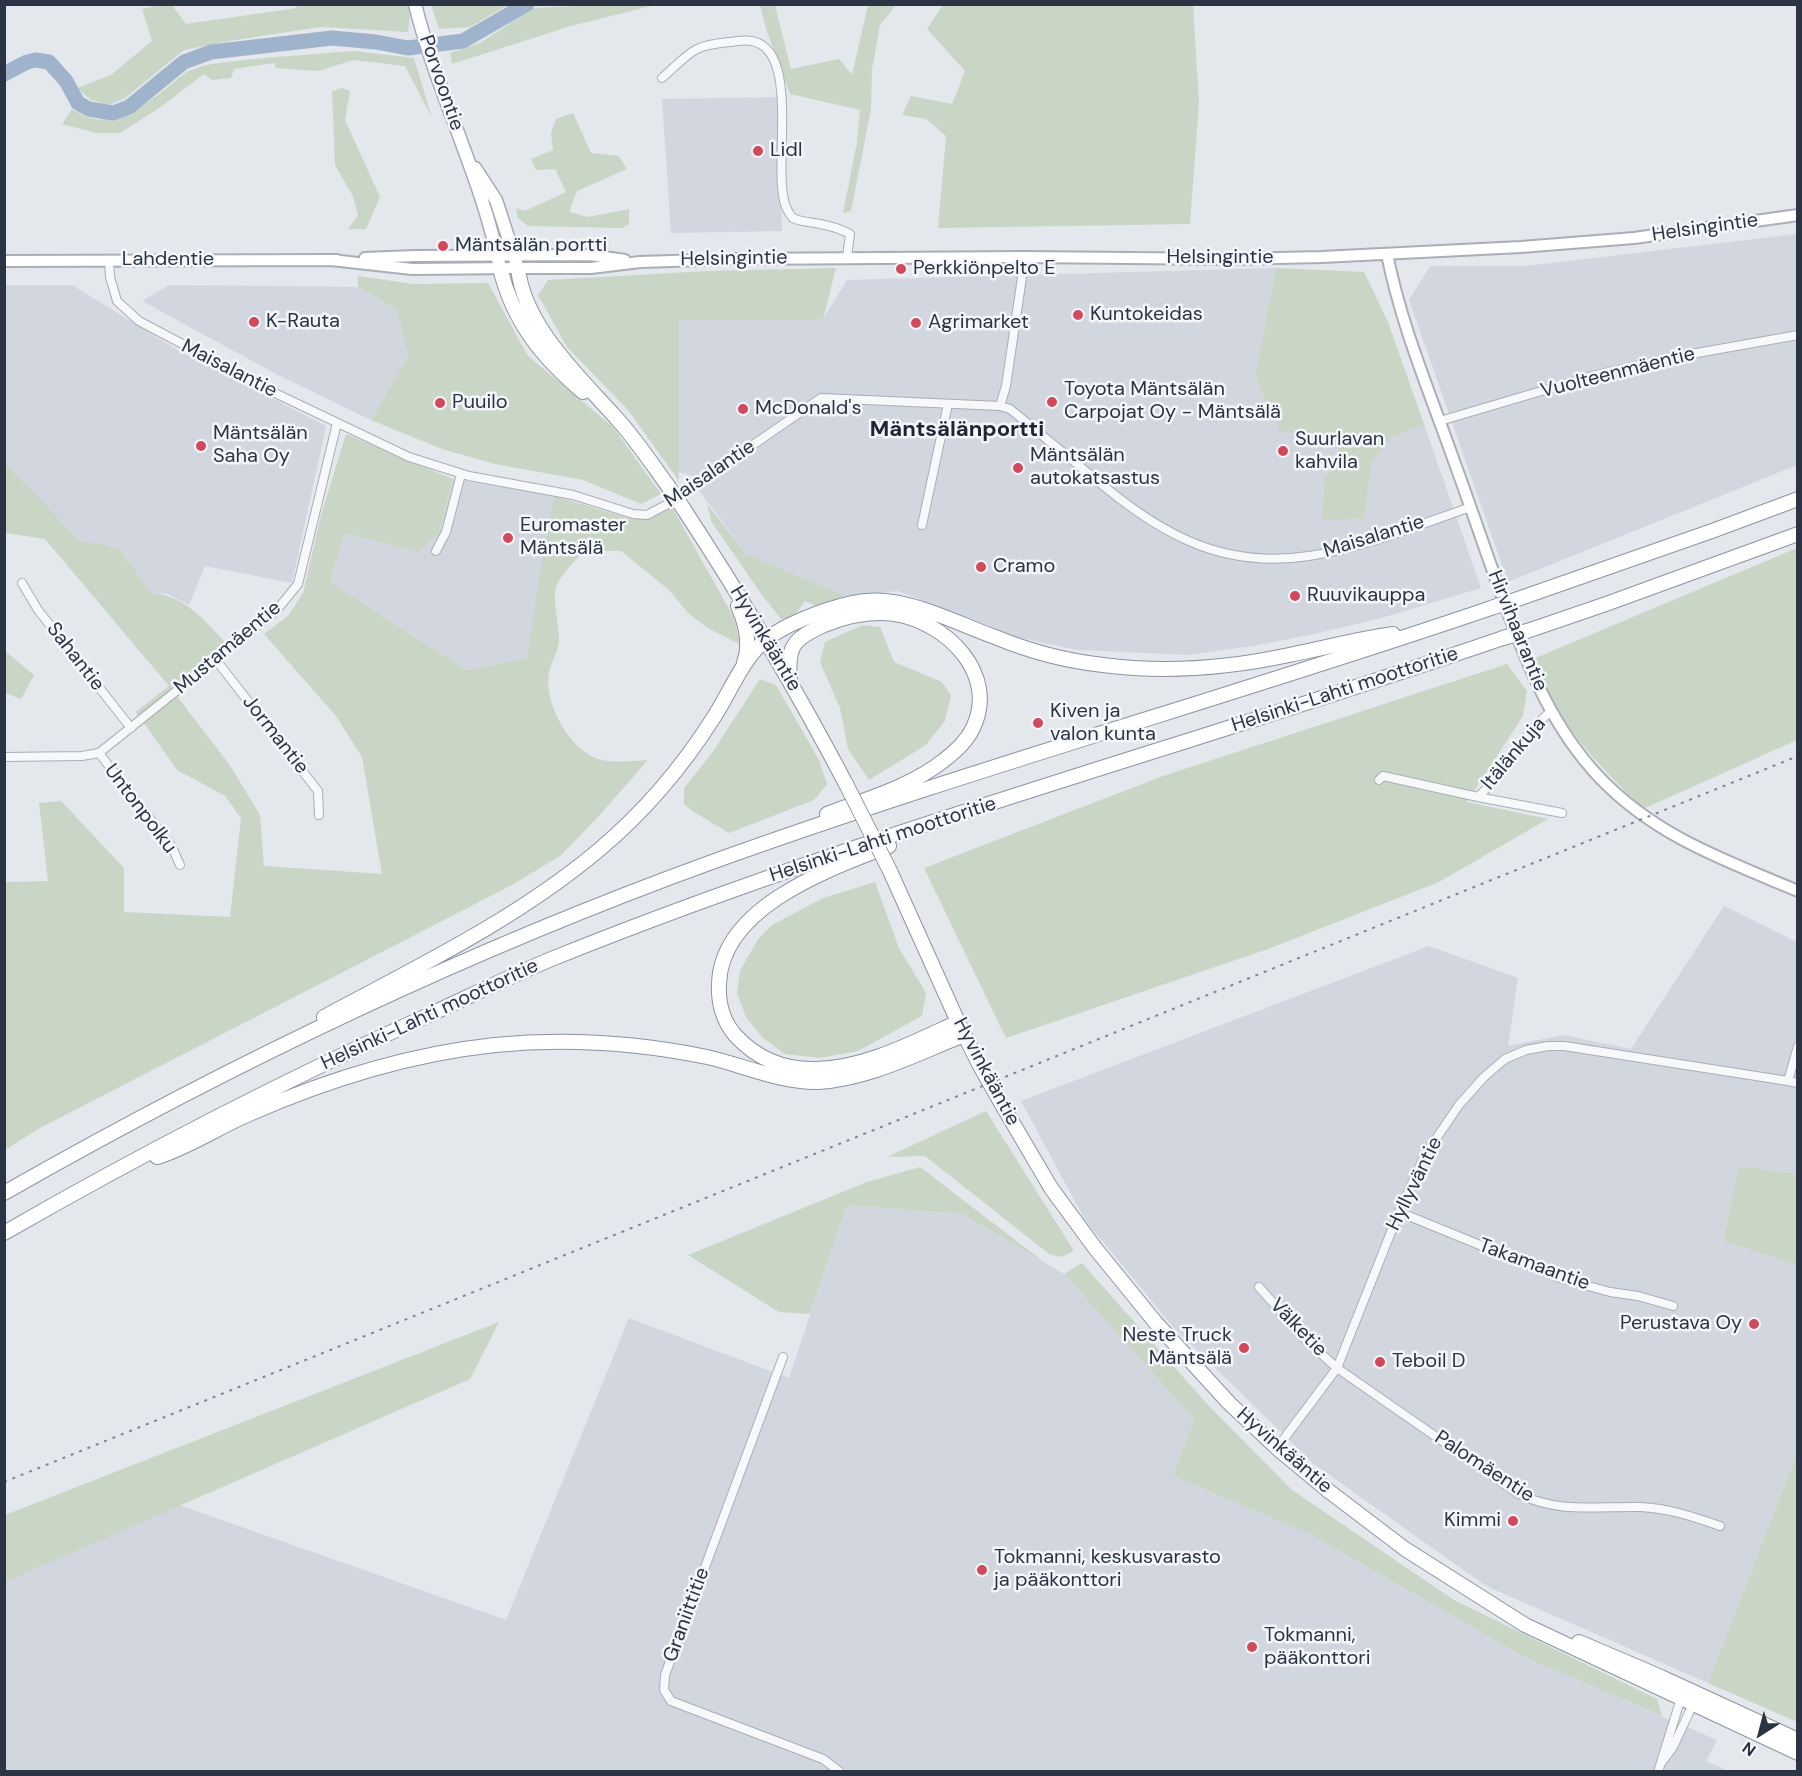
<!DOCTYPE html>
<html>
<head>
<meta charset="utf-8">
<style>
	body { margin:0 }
	#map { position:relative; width:1802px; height:1776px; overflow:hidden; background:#e4e7ec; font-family:"DM Sans",sans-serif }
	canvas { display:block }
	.frame { position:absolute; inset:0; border:6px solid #2b3445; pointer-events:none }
	.north { position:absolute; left:1730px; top:1704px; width:60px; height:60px; -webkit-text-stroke:4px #f4f6f9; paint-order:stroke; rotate:216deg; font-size:16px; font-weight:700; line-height:24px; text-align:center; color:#2b3445 }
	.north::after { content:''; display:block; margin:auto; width:21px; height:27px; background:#2b3445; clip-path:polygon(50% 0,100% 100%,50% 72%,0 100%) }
</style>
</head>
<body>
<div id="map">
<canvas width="1802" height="1776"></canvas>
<div class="frame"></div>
<div class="north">N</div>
</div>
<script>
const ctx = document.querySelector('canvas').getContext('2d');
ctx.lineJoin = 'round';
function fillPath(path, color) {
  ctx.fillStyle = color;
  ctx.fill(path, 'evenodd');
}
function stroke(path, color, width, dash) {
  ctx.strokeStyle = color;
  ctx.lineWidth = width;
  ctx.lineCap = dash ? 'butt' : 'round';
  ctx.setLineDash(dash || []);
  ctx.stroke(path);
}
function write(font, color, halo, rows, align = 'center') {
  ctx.font = font + ' "DM Sans",sans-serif';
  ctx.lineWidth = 5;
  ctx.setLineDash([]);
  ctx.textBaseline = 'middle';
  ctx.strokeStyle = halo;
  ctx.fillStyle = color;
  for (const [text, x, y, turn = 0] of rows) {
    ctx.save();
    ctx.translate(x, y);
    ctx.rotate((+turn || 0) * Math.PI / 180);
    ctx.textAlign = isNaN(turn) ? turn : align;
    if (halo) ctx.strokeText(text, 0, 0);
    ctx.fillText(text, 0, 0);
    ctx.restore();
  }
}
fillPath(new Path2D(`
	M778,97L782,231L671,233L662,99Z
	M1797,234V465L1508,582L1409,300L1430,266H1526Z
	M1276,268L1255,376L1280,431L1328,435L1343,456L1325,477L1364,518L1372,462L1389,439L1424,424L1481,588L1378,619L1314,634L1253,646L1188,655L1078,650L1020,638L898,591L845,596L746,554L698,489L707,481L679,472V319H823L847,280Z
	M5,285H72L176,349L326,426L292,583L205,566L189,605L168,594L151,593L119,548L80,542L5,463Z
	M169,285L358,287L397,309L408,356L371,420L276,374L142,301Z
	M453,479L555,496L527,658L466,670L330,582L344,533H439Z
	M1724,906L1797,942V1174L1738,1166L1724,1241L1797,1265V1453L1708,1683L1486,1586L1314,1464L1174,1328L1085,1220L1021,1101L1429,946L1518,978L1508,1046L1564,1035L1631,1049Z
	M847,1205L962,1214L1064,1274L1194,1419L1173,1476L1310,1534L1526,1658L1717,1740L1706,1761L1729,1771H5L4,1582L179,1505L506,1620L629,1318L789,1378Z`), '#d2d6de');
fillPath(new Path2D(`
	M160,5H172L186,24L297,8L294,4L408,5L410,14L408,32L321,27L235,40L184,50L125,98L109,105L91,100L77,88L111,75L152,41L142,9Z
	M431,5V4L508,5L470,27L439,29Z
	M596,5H655L571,26L452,64L450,53L480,43L533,8Z
	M760,5H775L791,69L839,59L852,75L868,5H896L880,25L872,69L871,109L851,211L843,213L857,142L860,110L790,94L766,29Z
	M943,5H1193L1199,103L1190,224L938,228L946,136L926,119L902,115L911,96L952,104L965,71L927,29Z
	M354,51L414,58L432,118L405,66L353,60L319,71L276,68L274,63L234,69L231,78L212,80L204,74L162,106L120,133H96L62,124L72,109C109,134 139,110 169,86C176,81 183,73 191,70C208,63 227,62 245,60C281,56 318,54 354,51Z
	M342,88L350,91L345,120L380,197L366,229H348L358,216L353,196L335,165L332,91Z
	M573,113L591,153L619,156L627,169L577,191L569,212L588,217L629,209V224L622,228L528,226L518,218L516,208L525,211L566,192L555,169L536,170L531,159L553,150L551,133L556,119Z
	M836,268L823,319H679V481L628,410L567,347L538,295L548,280L707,271Z
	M1276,268L1364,272L1388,322L1424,424L1389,439L1372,462L1364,518L1322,520L1325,477L1343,456L1328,435L1280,432L1255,376Z
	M358,276L413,284L488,283L528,356L613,427L661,494L641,504L583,480L495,464L442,449L371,420L408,356L397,309L358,287Z
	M346,434L453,479L439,533L418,552L344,533L330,582L466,670L527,658L542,560L555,496L631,519H648L672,507L734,618L741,645L708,628L688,613L669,590L621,551H584C575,561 561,574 556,587C552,598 560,629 559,642C558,653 551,662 549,673C543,703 571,753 602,760C617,763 633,761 648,760L597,818L560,856L512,885L38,1129L5,1150V882L48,881L39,803L61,801L124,868V912L230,917L241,818L225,796L177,770L136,712L169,686L45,539L5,533V463L80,541L119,548L151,593C187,596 203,620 227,644L173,691L229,764L260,815L264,866L382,874L362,757L336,716L264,634L288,616L303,593L321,515Z
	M707,504L746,554L845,596L818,607L805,601L793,618L781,619L762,595L711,521Z
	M1797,548V740L1643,809C1598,764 1554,721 1533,659Z
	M863,625L880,627L894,662L942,682L951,695L945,721L926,745L869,780L848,749L840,708L820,662L825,642Z
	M4,650L34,675L21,699L5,693Z
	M1507,664L1527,691L1523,716L1467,802L1548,819L1439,882L1268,949L1006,1038L924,868L1163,776Z
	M760,679L776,685L819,760L827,784L814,800L729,833L692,811L684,804V788L712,753Z
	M875,882L899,948L926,993L922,1016L858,1051L820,1058L785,1054L763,1038L746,1017L737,993L740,971L758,939L772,925L823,898Z
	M986,1111L1074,1251L1062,1257L1049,1254L925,1156L887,1157Z
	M1738,1166L1797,1174V1265L1724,1241Z
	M920,1167L1044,1262L962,1214L847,1205L810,1314L779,1312L688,1255L867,1182Z
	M1082,1263L1209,1406L1292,1490L1454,1600L1657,1699L1662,1716L1526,1658L1310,1534L1173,1476L1194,1419L1064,1274Z
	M499,1322L470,1379L5,1582V1515Z
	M1797,1453V1722L1708,1683Z`), '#c9d6c5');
stroke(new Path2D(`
	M4,74L27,62L36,60L49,62L66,81L78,103L89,109L113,113L129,107L184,62L211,52L332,38L376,42L408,48L463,41L527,4`), '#9fb4cc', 15);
const street = new Path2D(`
	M662,78C673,69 685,55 697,49C709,43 725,43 738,41C810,30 767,178 788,211C788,212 792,217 793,218C800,222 812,222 820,224C831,226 841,229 850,234L847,257
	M109,260L110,277L117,301L139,321L277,394L409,457L469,476L573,495L633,514L647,515L666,505L821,398L1000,406L1010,409C1036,430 1062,452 1088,473C1155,530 1217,570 1309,556C1364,548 1418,525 1471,507
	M1000,406L1006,386L1025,257
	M1440,421L1592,376L1669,358L1798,335
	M922,525L948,404
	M436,551L446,532L461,474
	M22,583L38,610L131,728
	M216,660L318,791L319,815
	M99,753L172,847L180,865
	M4,757L82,756L99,753L276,611L298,584L337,423
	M1379,780L1383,776L1478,797C1506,771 1522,736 1550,712
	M1478,797L1562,813
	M1788,1081L1798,1083
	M1399,1212L1563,1279L1610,1292L1638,1296L1673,1306
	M1259,1287L1306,1340L1337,1368L1517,1493C1558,1514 1596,1506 1640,1507C1668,1508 1694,1517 1720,1526
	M783,1357L665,1675L664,1690L671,1701L823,1759L840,1772
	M1277,1448L1337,1368L1399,1212L1425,1155L1459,1105L1484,1077L1505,1059L1526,1050L1548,1046H1564L1788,1081L1798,1046
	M1661,1763L1673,1747L1694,1702
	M1658,1772L1681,1698L1684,1697`);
const secondary = new Path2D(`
	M1387,254C1401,325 1430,393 1454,461C1472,510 1488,559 1506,607C1529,669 1553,728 1599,777C1655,836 1724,860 1798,891
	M365,258L414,256L590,255L625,260
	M331,260L412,269L518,268H591L640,262L734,259L1025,257L1233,259L1322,257L1521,247L1634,238L1798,215
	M4,261L337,260`);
const primary = new Path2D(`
	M415,4C437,94 482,177 500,268
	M475,168L496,200L518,268`);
const highway = new Path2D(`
	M500,268C513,322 542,357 583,392
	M518,268C524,327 581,378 618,420C637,441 652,464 668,486
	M683,508C742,598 796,689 846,784
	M1512,601L1712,531L1798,499
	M738,606C746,624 751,644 744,663
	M1527,631L1606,604L1798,534
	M790,680C787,646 793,639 824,625C846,616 872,611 895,614C946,622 999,674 973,728C967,741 955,752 943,761C910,787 866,799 827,814
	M889,846C829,869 721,907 719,984C718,1002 723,1021 735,1035C756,1058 784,1070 816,1069C865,1068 914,1042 958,1022
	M890,871L958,1022L979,1064
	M324,1017C419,966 517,919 600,849C645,811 683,766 714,717C729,694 741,663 761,644C781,625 825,609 852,603C901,592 950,621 995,637C1029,651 1066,661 1103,665C1165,673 1229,668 1289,655C1324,648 1358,639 1393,634
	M1004,1108L1051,1188L1095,1248L1156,1323L1229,1403L1277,1448L1330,1492L1405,1549L1525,1625L1798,1753
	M157,1157C185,1149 219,1127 247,1115C326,1080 410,1054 495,1045C566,1038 638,1043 707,1057C743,1065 781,1083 818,1082C869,1079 918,1053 964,1035
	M4,1193C230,1064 467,951 712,862C970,769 1234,696 1494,607
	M4,1233C143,1153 285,1080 431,1014C470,996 509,977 549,960C860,834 1186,747 1503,638
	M1579,1642L1661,1677L1798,1740`);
stroke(street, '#a9aeb7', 10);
stroke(secondary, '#a9aeb7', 14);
stroke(primary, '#a3abb8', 15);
stroke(highway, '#8b94a3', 16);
stroke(street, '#f7f8fa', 8);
stroke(secondary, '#fff', 10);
stroke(primary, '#fff', 12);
stroke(highway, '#fff', 14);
stroke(new Path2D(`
	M4,1482L1798,756`), '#7d8696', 2, [3, 6]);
const highwayBridge = new Path2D(`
	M668,486L683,508
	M1494,607L1512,601
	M1503,638L1527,631
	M846,784L890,871
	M979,1064L1004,1108`);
stroke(highwayBridge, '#8b94a3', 16, []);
stroke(highwayBridge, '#fff', 14);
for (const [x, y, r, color] of [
	[758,151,6,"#d1495b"],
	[443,246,6,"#d1495b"],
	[901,269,6,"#d1495b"],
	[1078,315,6,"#d1495b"],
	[254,322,6,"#d1495b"],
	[916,323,6,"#d1495b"],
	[1052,402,6,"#d1495b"],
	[440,403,6,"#d1495b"],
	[743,409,6,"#d1495b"],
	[201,446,6,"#d1495b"],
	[1283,451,6,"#d1495b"],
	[1018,468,6,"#d1495b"],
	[508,538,6,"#d1495b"],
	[981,567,6,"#d1495b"],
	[1295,596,6,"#d1495b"],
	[1038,723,6,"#d1495b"],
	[1754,1324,6,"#d1495b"],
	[1244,1348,6,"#d1495b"],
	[1380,1362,6,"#d1495b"],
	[1513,1521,6,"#d1495b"],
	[982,1570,6,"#d1495b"],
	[1252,1647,6,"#d1495b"]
]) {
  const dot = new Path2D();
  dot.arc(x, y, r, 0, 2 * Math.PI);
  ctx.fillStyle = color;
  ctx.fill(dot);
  stroke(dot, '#f4f6f9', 2);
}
write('20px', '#2b3445', '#f4f6f9', [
	["Porvoontie",441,83,71],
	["Helsingintie",1705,228,-8],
	["Helsingintie",1220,258],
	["Helsingintie",734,259,-1],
	["Lahdentie",168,260],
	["Maisalantie",229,369,27],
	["Vuolteenmäentie",1618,373,-14],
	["Maisalantie",710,474,-34],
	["Maisalantie",1374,537,-17],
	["Hirvihaarantie",1517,631,68],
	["Hyvinkääntie",765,639,59],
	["Mustamäentie",228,648,-40],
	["Sahantie",75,657,52],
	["Helsinki-Lahti moottoritie",1345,690,-18],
	["Jormantie",275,735,52],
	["Itälänkuja",1514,754,-50],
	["Untonpolku",140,809,53],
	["Helsinki-Lahti moottoritie",883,840,-18],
	["Helsinki-Lahti moottoritie",430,1015,-25],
	["Hyvinkääntie",986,1072,62],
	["Hyllyväntie",1415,1184,-64],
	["Takamaantie",1534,1265,20],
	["Välketie",1298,1328,46],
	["Hyvinkääntie",1284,1451,41],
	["Palomäentie",1484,1467,33],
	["Graniittitie",687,1615,-70]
]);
write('20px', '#2b3445', '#f4f6f9', [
	["Lidl",770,151],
	["Mäntsälän portti",455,246],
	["Perkkiönpelto E",913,269],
	["Kuntokeidas",1090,315],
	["K-Rauta",266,322],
	["Agrimarket",928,323],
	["Toyota Mäntsälän",1064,390],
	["Carpojat Oy - Mäntsälä",1064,413],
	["Puuilo",452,403],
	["McDonald's",755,409],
	["Mäntsälän",213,434],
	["Saha Oy",213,457],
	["Suurlavan",1295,440],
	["kahvila",1295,463],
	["Mäntsälän",1030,456],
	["autokatsastus",1030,479],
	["Euromaster",520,526],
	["Mäntsälä",520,549],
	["Cramo",993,567],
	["Ruuvikauppa",1307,596],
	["Kiven ja",1050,712],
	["valon kunta",1050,735],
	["Perustava Oy",1742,1324,"right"],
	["Neste Truck",1232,1336,"right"],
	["Mäntsälä",1232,1359,"right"],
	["Teboil D",1392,1362],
	["Kimmi",1501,1521,"right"],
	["Tokmanni, keskusvarasto",994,1558],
	["ja pääkonttori",994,1581],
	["Tokmanni,",1264,1636],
	["pääkonttori",1264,1659]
], 'left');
write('bold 22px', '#1d2536', '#f4f6f9', [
	["Mäntsälänportti",957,430]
]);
</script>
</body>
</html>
